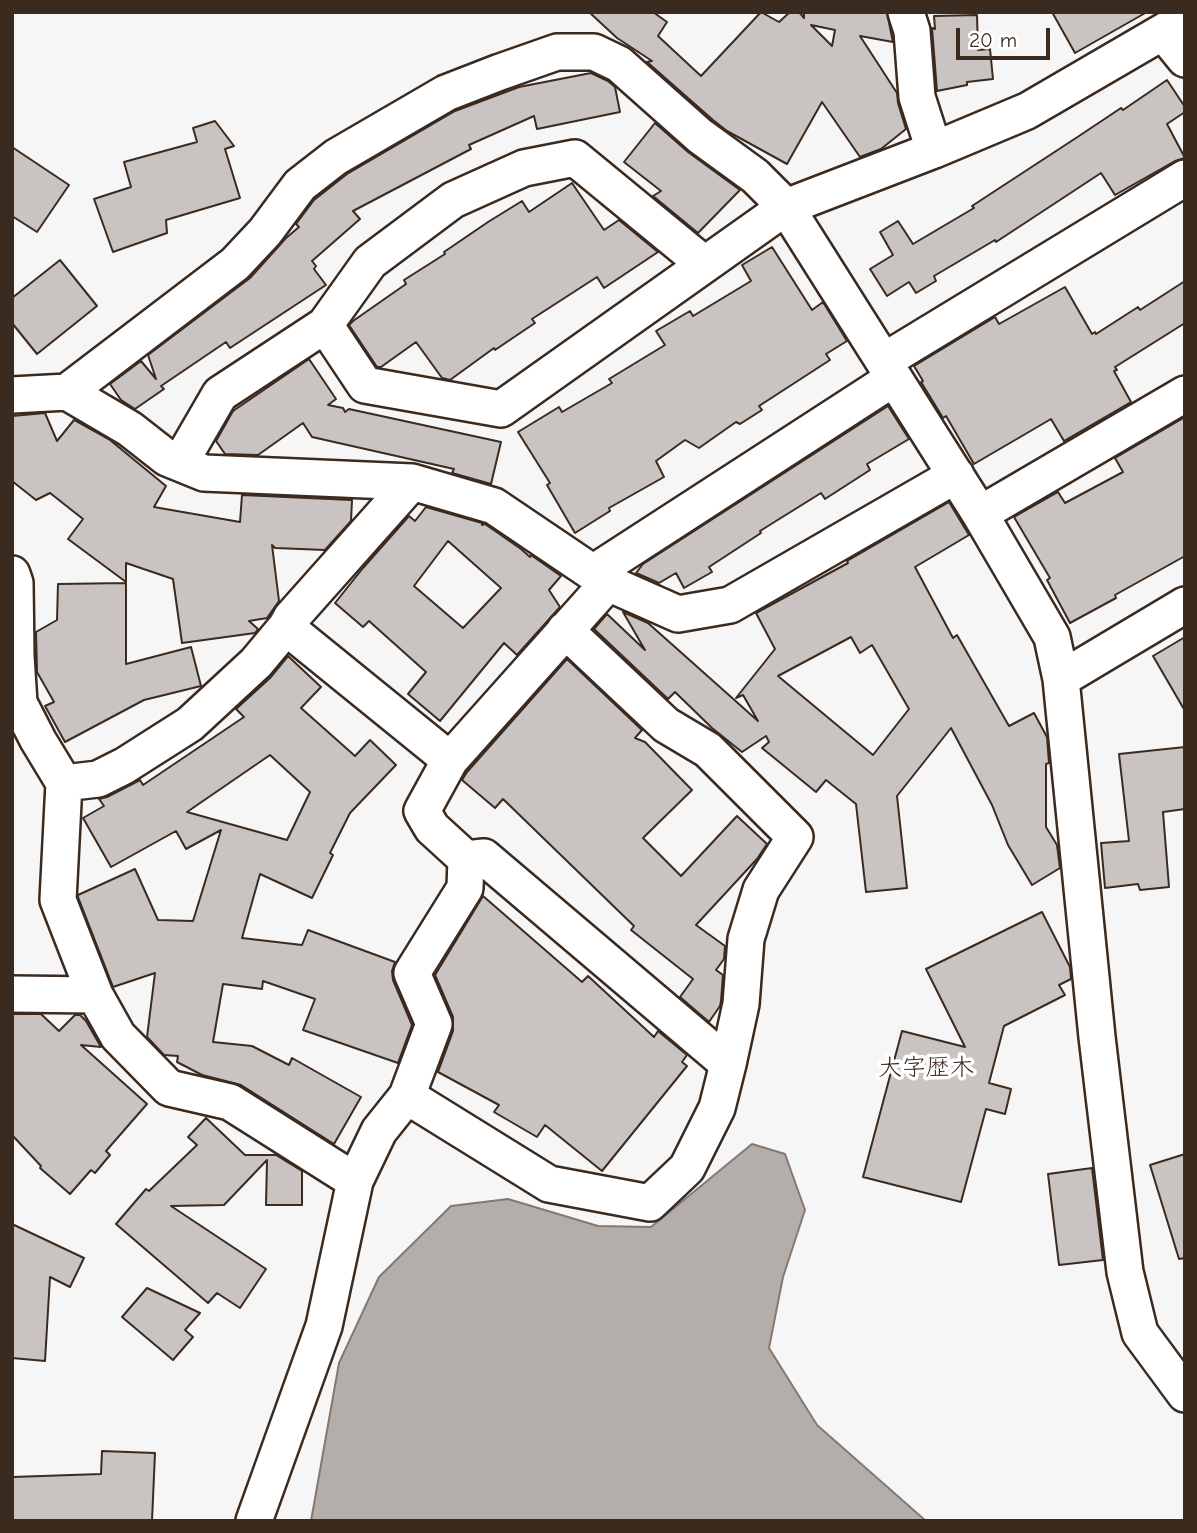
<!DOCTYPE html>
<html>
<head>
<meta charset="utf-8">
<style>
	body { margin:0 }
	#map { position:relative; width:1197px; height:1533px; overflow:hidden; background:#f7f6f6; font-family:"Comic Neue",sans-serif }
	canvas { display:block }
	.frame { position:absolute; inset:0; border:14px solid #3b2a1e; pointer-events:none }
	.scale { position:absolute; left:956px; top:28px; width:94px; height:32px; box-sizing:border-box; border:4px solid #3b2a1e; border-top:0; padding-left:9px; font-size:21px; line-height:24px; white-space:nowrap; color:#3b2a1e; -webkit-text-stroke:5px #fff; paint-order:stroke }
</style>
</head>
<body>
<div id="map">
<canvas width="1197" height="1533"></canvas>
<div class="frame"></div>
<div class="scale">20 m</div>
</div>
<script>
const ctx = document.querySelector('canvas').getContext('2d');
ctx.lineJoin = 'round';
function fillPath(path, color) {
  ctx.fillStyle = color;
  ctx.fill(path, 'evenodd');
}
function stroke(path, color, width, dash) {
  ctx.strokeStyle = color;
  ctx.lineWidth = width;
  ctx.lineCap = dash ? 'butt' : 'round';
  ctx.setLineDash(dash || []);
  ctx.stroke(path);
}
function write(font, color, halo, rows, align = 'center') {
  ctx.font = font + ' "Comic Neue","Klee One",sans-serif';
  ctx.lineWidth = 7;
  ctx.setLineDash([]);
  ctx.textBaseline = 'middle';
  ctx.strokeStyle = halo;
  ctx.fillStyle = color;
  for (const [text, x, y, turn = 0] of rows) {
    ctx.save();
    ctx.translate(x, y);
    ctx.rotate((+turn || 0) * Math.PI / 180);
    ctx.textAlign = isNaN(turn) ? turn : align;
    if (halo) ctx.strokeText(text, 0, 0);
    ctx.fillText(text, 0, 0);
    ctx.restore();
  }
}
const water = new Path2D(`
	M752,1144L785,1154L805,1210L783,1277L769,1348L817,1425L926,1521H311L339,1363L379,1277L451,1206L508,1199L598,1226L651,1227Z`);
fillPath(water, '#b4aeaa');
stroke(water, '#847972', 2);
const building = new Path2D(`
	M589,12H653L667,22L658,36L701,76L761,12L779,22L790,12H799L804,18V12L887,13L893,42L860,36L897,93L898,103L906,129L881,149L860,157L822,102L787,164L727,131L713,120L647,62L652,61L617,38ZM811,25L835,30L832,46Z
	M1052,12H1147L1075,53Z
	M977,15L978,50L990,49L993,79L967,82V85L937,91L932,28L935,29L934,16Z
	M591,73L608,81L615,87L620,112L537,129L534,116L469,145L471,149L353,211L360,219L312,261L316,266L314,269L326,285L230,348L226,342L161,386L164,389L135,409L121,400L110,384L141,361L156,379L148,355L250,278L286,238L299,227L296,224L314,200L347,174L455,111L519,87Z
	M1167,80L1185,107V112L1167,124L1185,158L1175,161L1115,195L1101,173L996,242L995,240L934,276L936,281L916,293L909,282L887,296L870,269L893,255L880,232L898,221L913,244L974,208L972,206L1079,136L1121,108L1123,110Z
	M215,121L234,146L225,149L240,198L166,220L167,233L113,252L94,199L131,187L124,162L197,142L193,128Z
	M655,123L688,152L740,190L698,233L653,196L661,191L624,162Z
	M12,147L69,185L37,232L12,216Z
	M572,183L604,230L619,220L658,252L604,288L597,277L532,319L535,323L495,350L494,348L450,380L442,378L416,342L381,367H377L349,325L353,321L406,284L404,280L445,254L444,252L488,222L522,201L529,212Z
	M772,247L812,310L823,302L847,341L826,354L830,360L759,406L762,410L740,424L736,422L699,448L685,440L656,461L664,477L609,508L610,511L575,533L547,485L550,483L518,432L559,407L562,412L612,383L609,379L665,345L656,331L690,311L693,316L751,281L742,265Z
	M60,260L97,306L37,354L12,323V298Z
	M1185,281V323L1115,367L1117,370L1114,371L1131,402L1064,441L1051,419L974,464L946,416L943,418L921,382L923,381L914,366L995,317L999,324L1065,287L1092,334L1095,332L1096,334L1138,307L1140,310Z
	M309,359L336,399L328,405L343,408L345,412L349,409L501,442L491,484L452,473L454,469L312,437L303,423L258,455L225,454L216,441L233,411Z
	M888,406L909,439L867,464L870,470L825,499L821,493L760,531L761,533L709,567L712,572L684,588L676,573L659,583L636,573L643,564Z
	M45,413L57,441L74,420L110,440L166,486L154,507L240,522L242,495L352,500L351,521L325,550L275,548L272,545L279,601L267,618L249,621L258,629L255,633L182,643L173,579L126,563V582L68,539L83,519L50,493L36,500L12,481V416Z
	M1185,417V556L1115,595L1116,598L1070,623L1047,580L1050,578L1014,517L1058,492L1065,503L1123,472L1115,458Z
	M949,502L969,535L915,567L953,638L957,635L1009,726L1034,713L1047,737L1049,763L1046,764V827L1057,845L1060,868L1032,885L1008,845L992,805L951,728L897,796L907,888L866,892L856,804L826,780L816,792L762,748L769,742L766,736L742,752L712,728L675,692L668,699L594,629L607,614L645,650L623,612L648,623L758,721L743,695L736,698L775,649L756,613L848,563L847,561ZM851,637L860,653L872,645L909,709L873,755L778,676Z
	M426,507L482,523V525L485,524L521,549L530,557L531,555L561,576L549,590L560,607L517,655L504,643L440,721L408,694L426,672L369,621L363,627L335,603L363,568L409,516L415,521ZM448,541L501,588L463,628L414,586Z
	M126,583V664L191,647L201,686L144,700L65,742L45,706L54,702L37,672L36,632L57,620L58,584Z
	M1185,637V711L1153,656Z
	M288,656L321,687L301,708L355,756L370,740L396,765L350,813L330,853L333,855L312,898L260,874L242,938L302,945L308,930L395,962L392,971L393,980L412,1025L398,1063L303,1030L315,999L263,981L262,989L223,984L213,1042L252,1046L289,1065L292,1058L361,1097L334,1144L241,1085L202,1075L177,1062L178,1056L164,1055L147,1037L155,973L113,987L78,897V895L135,869L158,920L193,921L221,830L186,849L176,831L111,867L83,818L104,806L99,799L107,797L140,780L143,785L244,717L236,709L270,678ZM270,755L310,792L287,840L187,812Z
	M567,659L642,730L635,738L645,742L692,790L643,838L681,876L737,816L767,844L757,859L696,925L725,946L724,959L716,970L723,975L721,1001L720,1006L709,1022L680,997L693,979L631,930L634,926L503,799L495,808L462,780L467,772Z
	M1185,747V809L1163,812L1169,887L1140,890L1138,884L1105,888L1101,843L1129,841L1119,754Z
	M483,896L582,982L588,976L654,1037L658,1031L687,1055L682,1062L687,1066L602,1171L545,1125L537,1137L494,1112L499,1105L438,1072L453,1031V1017L435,975Z
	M1042,912L1070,967L1071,979L1059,985L1065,995L1004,1026L989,1083L1011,1089L1005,1114L986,1109L961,1202L863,1177L902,1031L965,1047L926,969Z
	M12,1014H41L59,1031L75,1015H80L86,1021L101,1047L81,1045L147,1104L106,1151L110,1155L95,1173L91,1170L70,1194L40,1168L41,1166L12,1135Z
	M206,1118L245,1155H276L302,1171V1205H266L267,1160L224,1205L171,1206L266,1269L240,1308L217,1293L208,1303L116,1224L146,1189L149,1191L197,1145L188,1137Z
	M1185,1154V1258L1179,1259L1150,1165Z
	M1092,1168L1103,1260L1059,1265L1048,1174Z
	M12,1224L84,1258L70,1287L50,1277L45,1361L12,1358Z
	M147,1288L200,1313L185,1330L193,1337L173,1360L122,1317Z
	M102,1451L155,1453L152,1521H12V1477L101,1474Z`);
fillPath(building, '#c9c3c1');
stroke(building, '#3b2a1e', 2);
const minor = new Path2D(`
	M906,12L912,31L917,97L934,150
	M1163,32L1185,59
	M325,325L365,385L501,409L786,207L934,150L1027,111L1185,19
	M884,361L1185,178
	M67,392L235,264L265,232L300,185L336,157L446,93L500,72L557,52H594L619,64L700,136L755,176L786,207L980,514L1052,637L1061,679L1097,1037L1125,1272L1140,1333L1185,1394
	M12,395L67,392L130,429L167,458L204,473L412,482L494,506L608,583L678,614L730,605L956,475
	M180,463L220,394L325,325L370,262L453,200L524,168L575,158L704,264
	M980,514L1185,394
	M593,573L894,378
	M12,574L15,583L16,656L19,703L38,740L64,783L58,900L95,995L118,1036L169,1088L230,1102L355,1181
	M286,627L450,760
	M565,630L666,725L708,750L795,837L761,890L746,939L741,1004L728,1064
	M1061,679L1185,605
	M64,783L98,779L124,766L190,724L256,663L286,627L291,618L412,482
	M466,859L432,828L422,811L450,760L608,583
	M12,994L95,995
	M407,1096L434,1024L412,973L465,888L466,859
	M254,1521L324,1326L355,1181L379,1131L407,1096L549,1184L650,1203L687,1168L717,1108L728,1064L484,857L466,859`);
stroke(minor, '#3b2a1e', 40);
stroke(minor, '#fff', 35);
write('24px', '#3b2a1e', '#fff', [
	["大字歴木",926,1068]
]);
</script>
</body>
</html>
